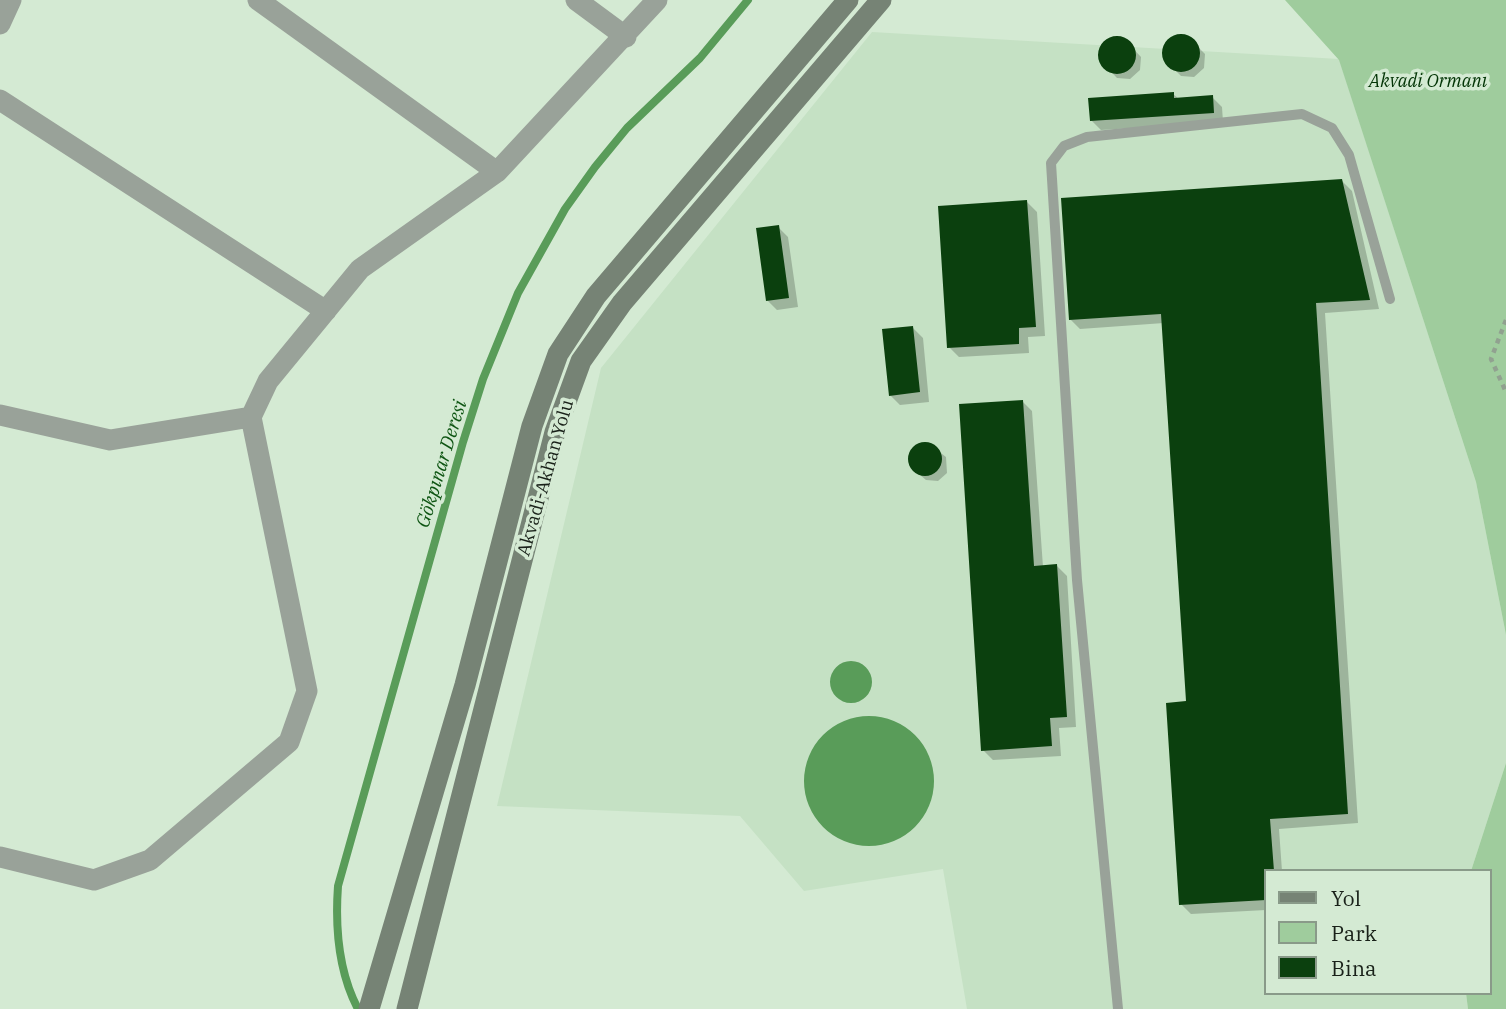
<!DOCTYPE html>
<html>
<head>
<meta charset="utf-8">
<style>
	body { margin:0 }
	#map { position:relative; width:1506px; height:1009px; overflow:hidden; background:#d4ead3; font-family:"IBM Plex Serif",serif }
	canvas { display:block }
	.legend { position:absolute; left:1264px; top:869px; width:228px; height:126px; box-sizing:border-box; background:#d4ead3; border:2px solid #899a89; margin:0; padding:9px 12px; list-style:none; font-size:21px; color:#192119 }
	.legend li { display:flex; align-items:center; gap:14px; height:35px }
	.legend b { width:35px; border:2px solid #899a89 }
</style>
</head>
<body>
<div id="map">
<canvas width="1506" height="1009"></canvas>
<ul class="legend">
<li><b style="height:9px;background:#768375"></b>Yol</li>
<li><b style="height:19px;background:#9fcc9d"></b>Park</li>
<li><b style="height:19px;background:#0b400e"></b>Bina</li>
</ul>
</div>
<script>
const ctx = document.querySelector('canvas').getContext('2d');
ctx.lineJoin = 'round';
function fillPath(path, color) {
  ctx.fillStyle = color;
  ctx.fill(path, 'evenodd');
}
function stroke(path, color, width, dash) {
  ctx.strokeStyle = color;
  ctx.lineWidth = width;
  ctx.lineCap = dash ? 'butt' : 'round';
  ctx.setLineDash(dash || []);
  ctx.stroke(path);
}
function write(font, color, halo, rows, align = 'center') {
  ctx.font = font + ' "IBM Plex Serif",serif';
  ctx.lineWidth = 7;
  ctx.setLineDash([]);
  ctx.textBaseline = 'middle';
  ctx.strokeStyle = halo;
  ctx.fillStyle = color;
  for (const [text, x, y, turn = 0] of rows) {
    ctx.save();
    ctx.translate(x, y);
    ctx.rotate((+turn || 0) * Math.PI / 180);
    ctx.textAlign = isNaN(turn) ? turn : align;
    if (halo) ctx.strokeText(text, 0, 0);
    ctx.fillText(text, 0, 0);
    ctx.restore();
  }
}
fillPath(new Path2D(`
	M872,32L1339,59L1476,482L1506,635V763L1471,871H1266V993H1466L1468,1009H967L943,869L804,891L740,816L497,806L601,368Z`), '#c5e1c4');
fillPath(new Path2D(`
	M1285,0H1506V635L1476,482L1339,60Z
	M1506,763V1009H1468L1466,993H1490V871H1471Z`), '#9fcc9d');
fillPath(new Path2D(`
	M830 682a21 21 0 1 1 42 0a21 21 0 1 1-42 0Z
	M804 781a65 65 0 1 1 130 0a65 65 0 1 1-130 0Z`), '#599c59');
fillPath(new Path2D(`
	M1175,37H1188L1205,54L1204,68L1194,77L1181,76L1164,59L1165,46Z
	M1111,39H1124L1141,57L1140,70L1130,79L1117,78L1101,61V48Z
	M1173,94L1179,99L1212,97L1222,107L1223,122L1101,130L1091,120Z
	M1342,181L1352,191L1379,309L1325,313L1358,823L1279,829L1282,871H1266V910L1191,914L1181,904L1188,703L1164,323L1080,329L1070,319Z
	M1027,202L1037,212L1045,336L1028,337L1029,353L959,357L949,347Z
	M778,227L788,237L798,307L777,310L767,300Z
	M913,328L923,338L929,402L900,405L890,395Z
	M1022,401L1032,411L1043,567L1057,566L1067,576L1076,727L1059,728L1061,756L993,760L983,750Z
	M928,443L946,457L947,473L938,481L926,480L912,468L910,456L916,446Z`), '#0003');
stroke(new Path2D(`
	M358,1009C338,971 335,928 338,886L463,442L483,379L518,293L565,209L595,167L627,128L700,58L748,0`), '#599c59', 8);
fillPath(new Path2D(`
	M1162 53a19 19 0 1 1 38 0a19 19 0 1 1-38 0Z
	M1098 55a19 19 0 1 1 38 0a19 19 0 1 1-38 0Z
	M1174,92V98L1213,95L1214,113L1090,121L1088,98Z
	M1342,179L1370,300L1316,303L1348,814L1270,819L1274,871H1266V900L1179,905L1166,703L1186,701L1161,314L1069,320L1061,198Z
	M1027,200L1036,327L1019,328V344L947,348L938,206Z
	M779,225L789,298L766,301L756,228Z
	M913,326L920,392L889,396L882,329Z
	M1023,400L1034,566L1057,564L1067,717L1050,718L1052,746L981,751L959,404Z
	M908 459a17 17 0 1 1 34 0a17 17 0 1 1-34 0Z`), '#0b400e');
stroke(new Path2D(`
	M1506,320L1491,359L1506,392`), '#91a190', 4.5, [5, 5]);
stroke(new Path2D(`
	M1118,1009L1077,580L1051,163L1064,146L1087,137L1302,114L1332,128L1349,155L1390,299`), '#99a299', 10);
stroke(new Path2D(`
	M258,0L497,172
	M576,0L626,37
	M0,24L11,0
	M0,100L326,311
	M0,415L110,440L251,417L268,381L360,269L497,172L657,0
	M0,857L94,880L150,860L289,742L307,691L251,417`), '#99a299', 21);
stroke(new Path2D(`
	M369,1009L465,685L532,426L558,354L596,296L848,0
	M407,1009L555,432L581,361L622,303L881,0`), '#768375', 21);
write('italic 18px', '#023405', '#d4ead3', [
	["Akvadi Ormanı",1428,82]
]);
write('18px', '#192119', '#d4ead3', [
	["Akvadi-Akhan Yolu",546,478,-74]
]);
write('italic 19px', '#0e5513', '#d4ead3', [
	["Gökpınar Deresi",442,464,-73]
]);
</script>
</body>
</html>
